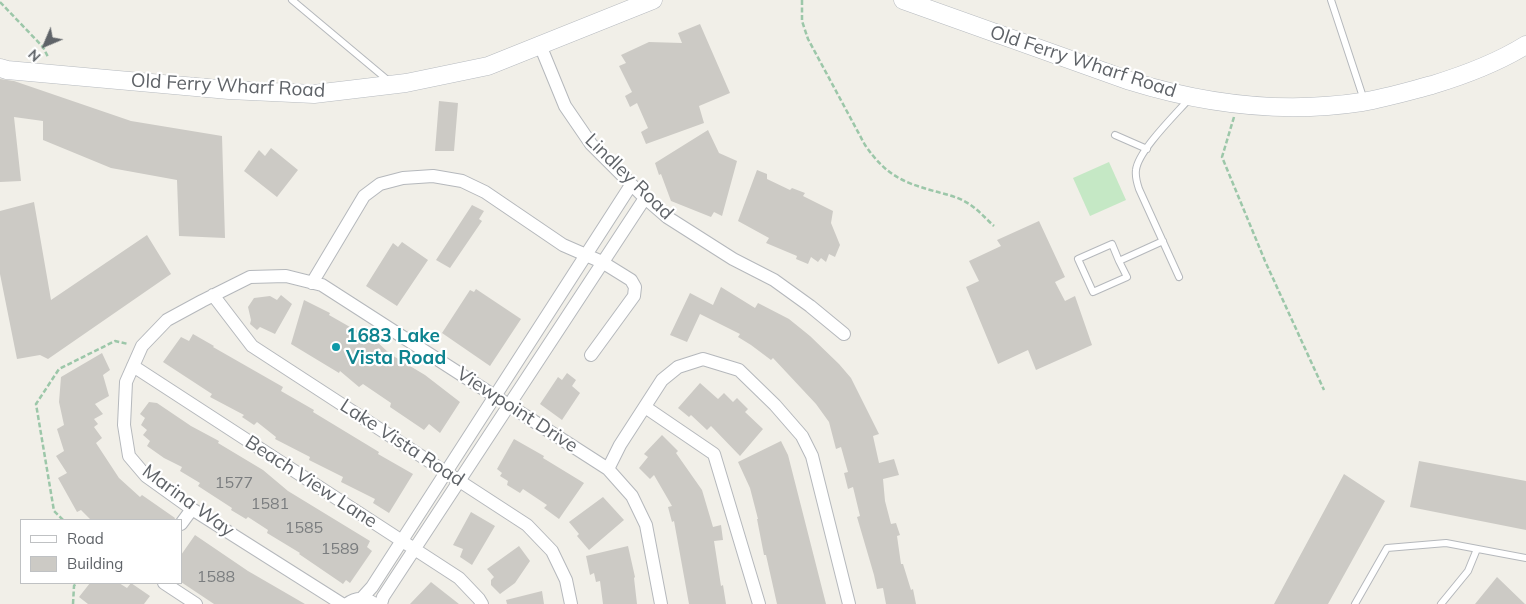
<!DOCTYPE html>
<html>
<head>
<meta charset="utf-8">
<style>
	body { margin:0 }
	#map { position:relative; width:1526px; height:604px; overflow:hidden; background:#f1efe8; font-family:Mulish,sans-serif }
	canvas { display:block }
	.legend { position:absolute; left:20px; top:519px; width:162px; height:65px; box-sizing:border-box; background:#fff; border:1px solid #bfc1c3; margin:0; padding:6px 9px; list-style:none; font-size:15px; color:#5f6368 }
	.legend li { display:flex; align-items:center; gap:10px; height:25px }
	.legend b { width:25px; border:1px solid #bfc1c3 }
	.north { position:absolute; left:20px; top:20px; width:50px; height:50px; -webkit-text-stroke:4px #fff; paint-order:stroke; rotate:225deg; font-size:14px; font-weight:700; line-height:20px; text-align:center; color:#5f6368 }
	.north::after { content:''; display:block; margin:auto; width:18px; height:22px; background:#5f6368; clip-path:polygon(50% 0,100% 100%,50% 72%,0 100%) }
</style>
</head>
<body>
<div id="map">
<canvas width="1526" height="604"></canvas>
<ul class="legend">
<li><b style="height:6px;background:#fff"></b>Road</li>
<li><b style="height:14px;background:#cccac5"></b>Building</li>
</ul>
<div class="north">N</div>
</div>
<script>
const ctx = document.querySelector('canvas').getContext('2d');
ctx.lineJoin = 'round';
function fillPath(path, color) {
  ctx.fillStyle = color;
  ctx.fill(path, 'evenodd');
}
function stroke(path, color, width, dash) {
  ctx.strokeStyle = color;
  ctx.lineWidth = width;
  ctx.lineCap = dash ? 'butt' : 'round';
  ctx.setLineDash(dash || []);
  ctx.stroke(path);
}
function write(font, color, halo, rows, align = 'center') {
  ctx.font = font + ' Mulish,sans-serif';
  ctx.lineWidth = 4.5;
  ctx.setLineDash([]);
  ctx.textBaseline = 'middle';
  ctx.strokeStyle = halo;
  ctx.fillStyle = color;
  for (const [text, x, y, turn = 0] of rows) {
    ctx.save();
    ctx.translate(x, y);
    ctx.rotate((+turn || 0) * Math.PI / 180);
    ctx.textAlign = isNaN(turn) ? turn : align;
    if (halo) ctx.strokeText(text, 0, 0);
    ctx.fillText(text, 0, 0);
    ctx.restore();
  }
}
fillPath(new Path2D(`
	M1109,162L1126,200L1090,216L1073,178Z`), '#c5e8c5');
fillPath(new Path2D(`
	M700,24L730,93L699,106L704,123L646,144L641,132L648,128L637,103L630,107L625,96L632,92L619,66L626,63L621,55L649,42L682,43L678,33Z
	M0,79L14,81L131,121L222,136L225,238L179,236L177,180L111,168L43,140V121L14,117L21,181L0,182Z
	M439,101L458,103L454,151H435Z
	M708,130L719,153L737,161L722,216L714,212L711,217L671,201L661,174L659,175L655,163Z
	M271,148L298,170L277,197L244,171L259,150L265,156Z
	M757,170L767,174V179L790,190L792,188L805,193L803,196L833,211L831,223L840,245L835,257L829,254L826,262L821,258L818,262L811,257L808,264L796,259L797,256L766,243L769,238L738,221Z
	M34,202L51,300L147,235L171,274L48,359L40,355L17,359L0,274V211Z
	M472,205L484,211L479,219L482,221L450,268L436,260Z
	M1039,221L1065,277L1055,282L1065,301L1075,296L1092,345L1036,370L1028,350L998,364L966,287L979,281L969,261L1001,246L997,240Z
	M402,242L428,260L397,306L366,286L393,243L398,247Z
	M721,287L755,308L758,303L789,319L810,336L839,364L851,378L879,434L873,436L879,463L894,459L899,475L883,479L885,501L891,524L896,523L900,535L897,536L901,564H903L911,590L913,589L916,604H886L883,588L877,589L874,575L857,517L860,516L853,487L848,489L844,473L848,472L841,447L836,449L829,422L816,404L773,358L771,360L751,345L738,337L740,334L700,314L687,342L670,335L690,293L713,305Z
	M476,289L521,319L490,366L442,333L470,290L474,292Z
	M281,295L292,304L275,334L260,327L257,330L250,324L251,320L248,307L254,298L270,296L277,300Z
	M304,300L330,313L329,315L371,339L372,337L390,354L425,375L460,402L440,433L429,424L424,430L390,407L391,403L363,384L359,387L340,371L339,373L291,344Z
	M193,334L214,346L213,347L283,387L281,391L314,410L313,412L379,452L378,454L413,474L389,513L373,503L375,499L341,482L343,477L309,460L310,457L275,439L276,437L257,422L254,425L242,417L244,415L210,397L212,394L163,362L181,337L189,341Z
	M102,353L110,370L103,375L109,396L95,404L103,414L94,419L98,424L94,427L102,438L96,443L119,478L140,497L142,495L175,518L174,520H91L81,510L77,512L58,478L67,473L56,456L64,451L57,429L64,425L59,402L61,377Z
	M567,373L576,380L572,386L580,393L562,420L540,404L558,377L562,380Z
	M700,383L718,399L724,393L733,402L737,398L748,409L745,412L763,429L740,456L711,426L707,430L691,415L689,417L678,408Z
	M149,402L157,403L191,426L219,441L218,443L263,470L288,491L370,541L367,547L372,551L350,583L346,580L343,584L299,554L300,553L267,533L268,530L248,517L246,519L231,510L232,508L198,486L200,483L180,471L182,467L164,458L147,446L150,441L143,435L147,430L141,425L145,418L140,414Z
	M662,435L678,451L676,453L702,490L713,527L721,525L723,540L714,541L721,586L723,585L726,604H689L674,521L672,522L668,507L672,506L654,475L650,479L639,468L648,457L644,454Z
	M514,439L544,456L543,458L584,483L559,519L544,508L547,505L523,489L520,493L507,485L508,481L500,476L502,473L497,469Z
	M781,441L788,455L826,604H777L766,555H764L757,519H758L750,488L738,462Z
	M1419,461L1526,481V530L1410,507Z
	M1344,474L1385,501L1328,604H1274Z
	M603,497L624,520L589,550L577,536L579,534L569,522Z
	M471,512L495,526L472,565L460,557L463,549L453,545Z
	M195,535L248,571L305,604H214L181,582V555Z
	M519,546L530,561L515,583L500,594L491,585V580L494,577L487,569Z
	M628,546L635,577L634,578L637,604H603L600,581L596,582L594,573L590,575L586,556Z
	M1497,577L1525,604H1475Z
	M431,582L459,604H410Z
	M90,583H119L127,588L131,583L150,596L144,604H88L79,597Z
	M542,591L544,604H507L506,600Z`), '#cccac5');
const lane = new Path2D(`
	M292,0L390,82
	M1331,0L1364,100
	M1115,135L1147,149
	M1119,261L1112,244L1078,259L1093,292L1127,277L1119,261L1163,241
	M1179,277L1139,189C1137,183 1135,177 1136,170C1138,151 1175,115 1189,99
	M1355,604L1387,548L1446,543L1526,558
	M1441,604L1468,571L1477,549`);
const street = new Path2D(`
	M540,45L565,106L591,144L645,198L667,217L733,259L774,280L810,306L844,334
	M312,283L364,196L380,184L403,178L433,176L462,181L485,192L563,245L602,262L631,280L635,287L634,296L591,355
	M213,295L252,346L527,525L552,551L566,580L571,604
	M133,366L459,578L479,599L482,604
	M645,407L714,454L759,604
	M608,469L620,445L662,380L678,367L703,359L739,370L775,405L802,436L812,456L849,604
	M181,524L192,509
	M164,583L196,604
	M362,598L372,587L631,185
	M342,604L192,509L146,476L129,456L124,425L126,382L142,346L167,320L202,301L250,277L286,276L322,285L608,469L632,496L646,525L661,604
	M347,604C356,597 365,597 375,604
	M381,604L383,597L645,198`);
const secondary = new Path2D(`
	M903,0L1130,81C1204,104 1284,114 1362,102C1386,98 1409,91 1432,85C1465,75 1497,63 1526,45
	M0,68L7,70L229,90L314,94L406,83L488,66L653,0`);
stroke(lane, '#b5b8bc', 8);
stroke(street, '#b5b8bc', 14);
stroke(secondary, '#b6babf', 19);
stroke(new Path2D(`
	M802,0V21L808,39L865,145C885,174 901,182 934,191C944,194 955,196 964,201C976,207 984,217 994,226
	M0,2L43,47L48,57
	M1234,117L1222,157L1265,261L1324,390
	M63,520L54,511L36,404L59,369L115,341L128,344
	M73,604L74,586L76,583`), '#9cc7a9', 2.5, [5, 2.5]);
stroke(lane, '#fff', 6);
stroke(street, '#fff', 12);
stroke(secondary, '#fff', 18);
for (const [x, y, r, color] of [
	[336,347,5,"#0f9aa8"]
]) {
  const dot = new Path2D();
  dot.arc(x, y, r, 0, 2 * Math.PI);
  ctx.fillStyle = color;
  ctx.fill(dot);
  stroke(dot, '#fff', 2);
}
write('16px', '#7a7d7f', null, [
	["1577",234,483],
	["1581",270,504],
	["1585",304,528],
	["1589",340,549],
	["1588",216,577]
]);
write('19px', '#5f6368', '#fff', [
	["Old Ferry Wharf Road",1083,62,18],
	["Old Ferry Wharf Road",228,86,3],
	["Lindley Road",629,177,44],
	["Viewpoint Drive",517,410,33],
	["Lake Vista Road",402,443,33],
	["Beach View Lane",311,482,33],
	["Marina Way",188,501,36]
]);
write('bold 19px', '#0d838f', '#fff', [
	["1683 Lake",346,336],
	["Vista Road",346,358]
], 'left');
</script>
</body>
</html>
